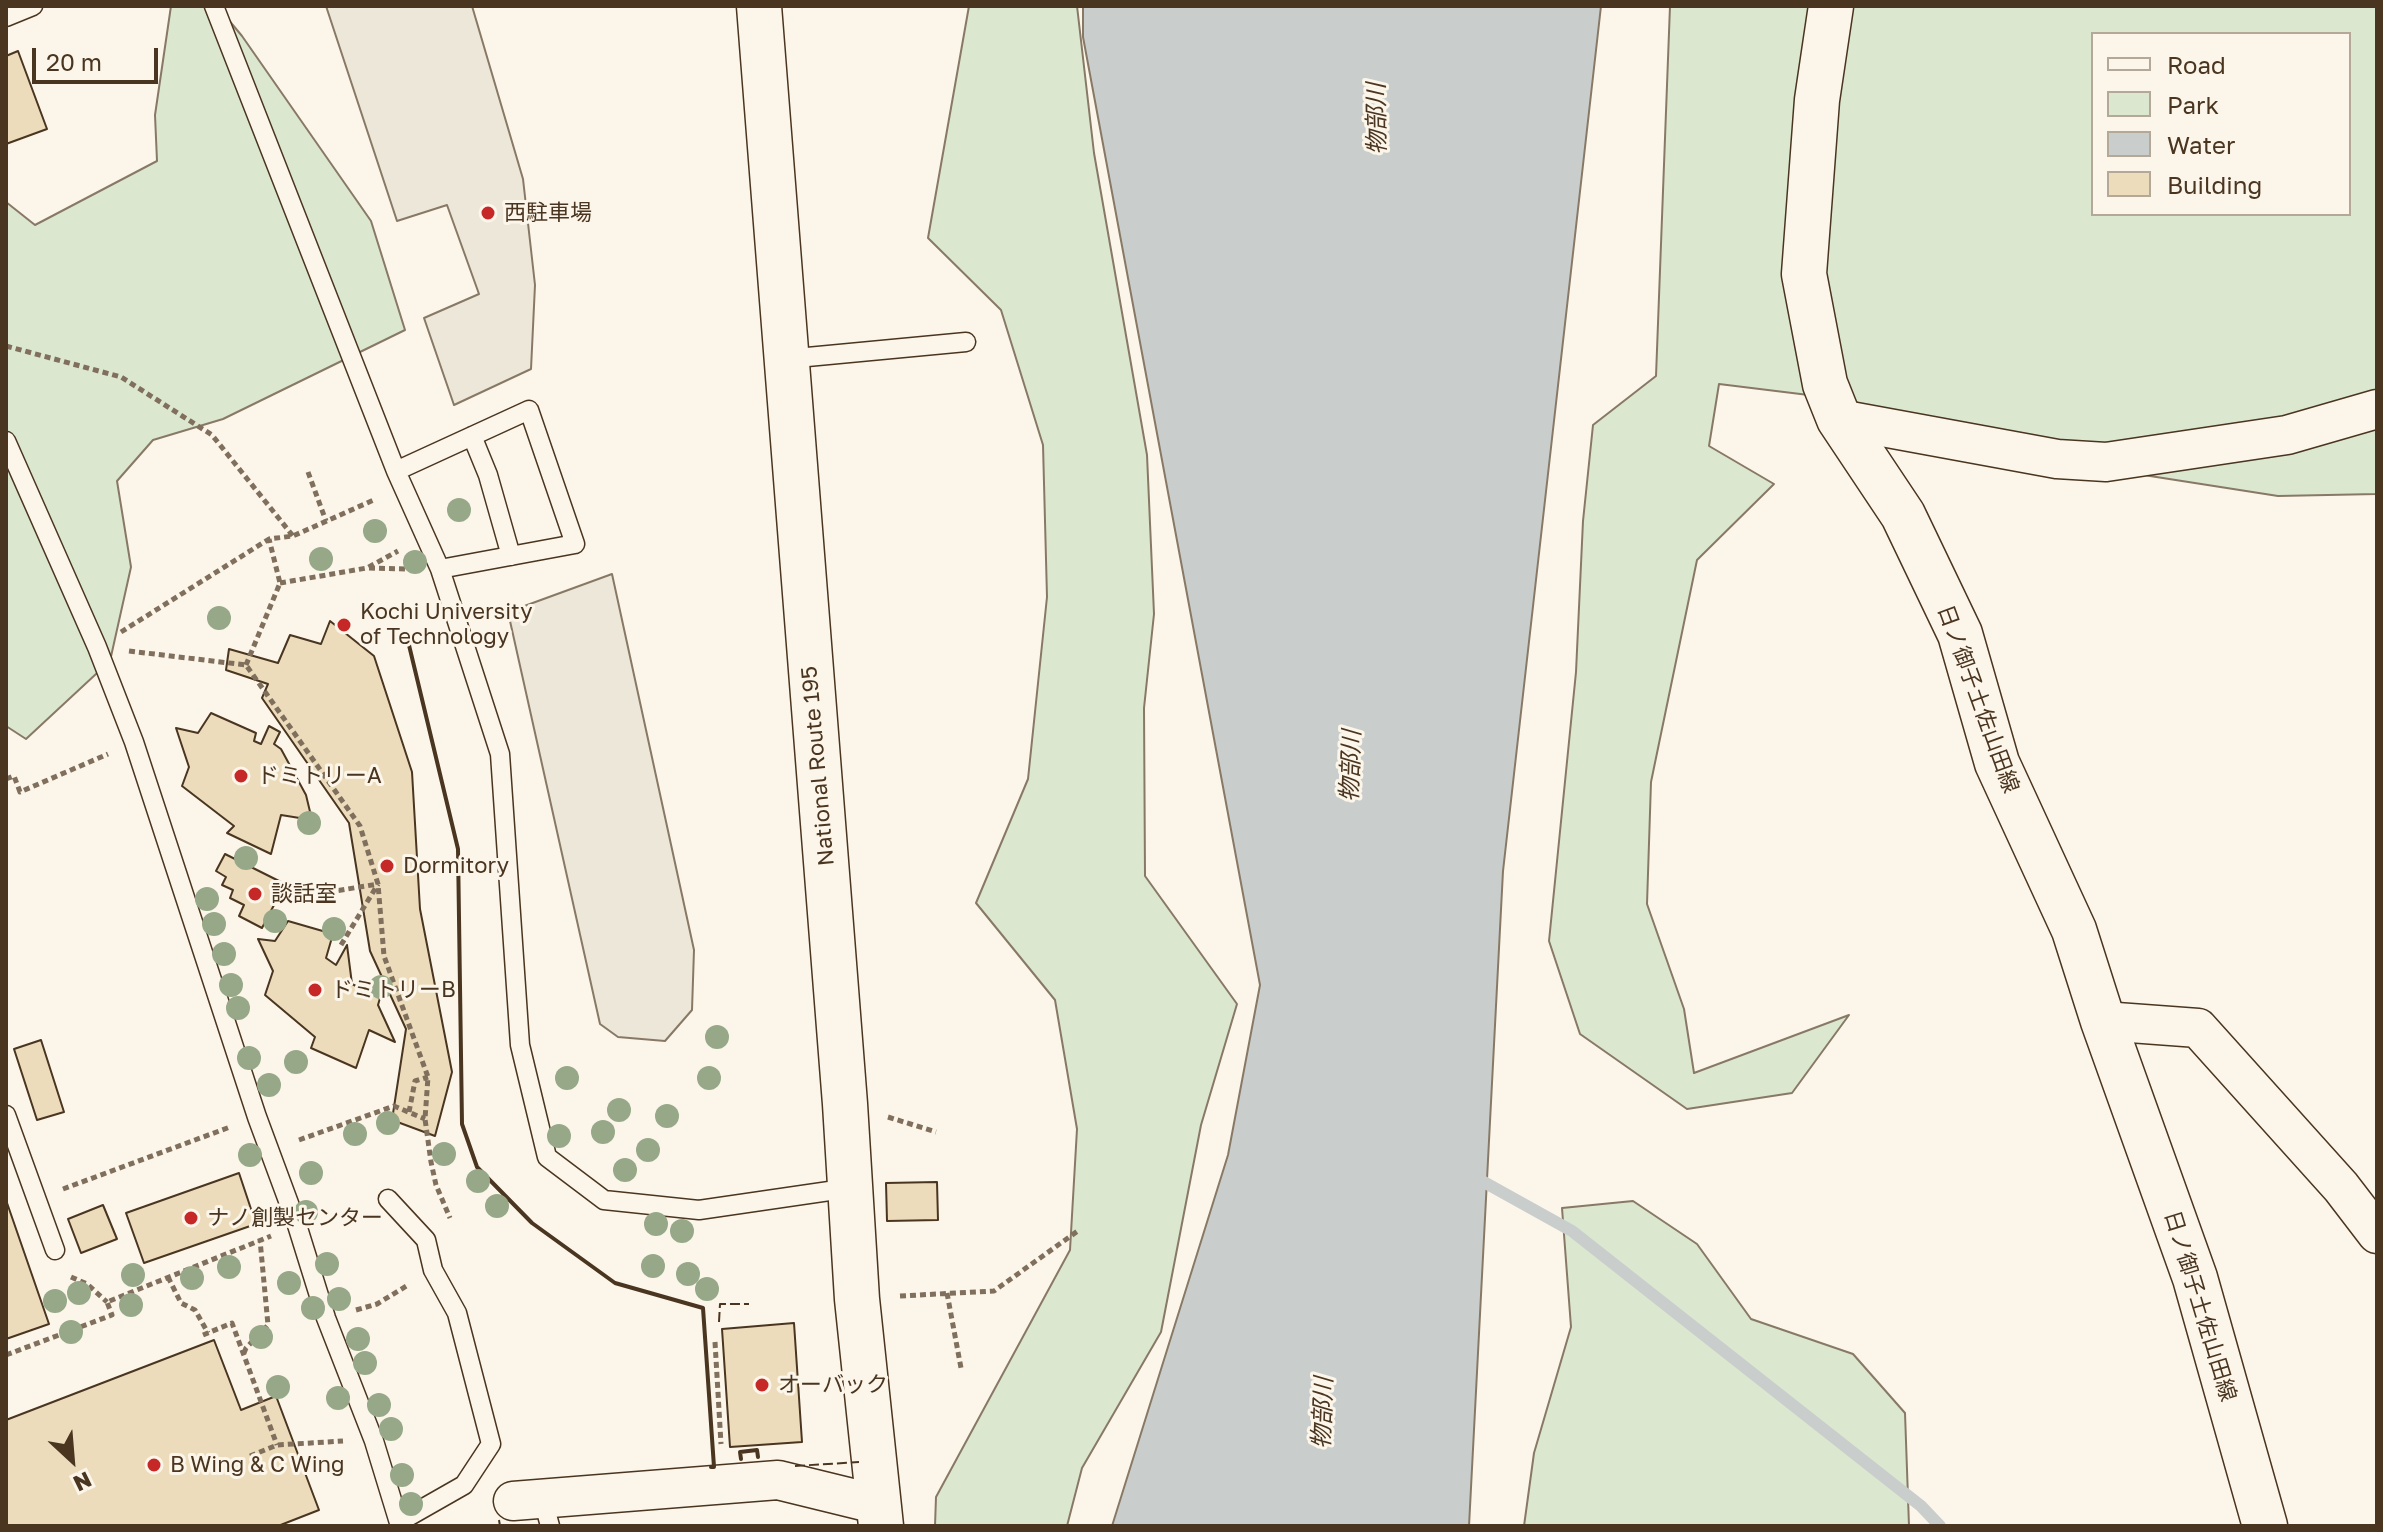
<!DOCTYPE html>
<html>
<head>
<meta charset="utf-8">
<style>
	body { margin:0 }
	#map { position:relative; width:2383px; height:1532px; overflow:hidden; background:#fbf6e9; font-family:"Golos Text",sans-serif }
	canvas { display:block }
	.frame { position:absolute; inset:0; border:8px solid #4a3520; pointer-events:none }
	.legend { position:absolute; left:2091px; top:32px; width:260px; height:184px; box-sizing:border-box; background:#fbf6e9; border:2px solid #b4a999; margin:0; padding:10px 14px; list-style:none; font-size:24px; color:#4a3520 }
	.legend li { display:flex; align-items:center; gap:16px; height:40px }
	.legend b { width:40px; border:2px solid #b4a999 }
	.north { position:absolute; left:32px; top:1420px; width:80px; height:80px; -webkit-text-stroke:6px #fbf6e9; paint-order:stroke; rotate:154deg; font-size:22px; font-weight:700; line-height:32px; text-align:center; color:#4a3520 }
	.north::after { content:''; display:block; margin:auto; width:28px; height:36px; background:#4a3520; clip-path:polygon(50% 0,100% 100%,50% 72%,0 100%) }
	.scale { position:absolute; left:32px; top:48px; width:126px; height:36px; box-sizing:border-box; border:4px solid #4a3520; border-top:0; padding-left:10px; font-size:24px; line-height:28px; white-space:nowrap; color:#4a3520; -webkit-text-stroke:6px #fbf6e9; paint-order:stroke }
</style>
</head>
<body>
<div id="map">
<canvas width="2383" height="1532"></canvas>
<div class="frame"></div>
<ul class="legend">
<li><b style="height:10px;background:#fbf6e9"></b>Road</li>
<li><b style="height:22px;background:#dce7d0"></b>Park</li>
<li><b style="height:22px;background:#c9cecd"></b>Water</li>
<li><b style="height:22px;background:#ecdcbc"></b>Building</li>
</ul>
<div class="north">N</div>
<div class="scale">20 m</div>
</div>
<script>
const ctx = document.querySelector('canvas').getContext('2d');
ctx.lineJoin = 'round';
function fillPath(path, color) {
  ctx.fillStyle = color;
  ctx.fill(path, 'evenodd');
}
function stroke(path, color, width, dash) {
  ctx.strokeStyle = color;
  ctx.lineWidth = width;
  ctx.lineCap = dash ? 'butt' : 'round';
  ctx.setLineDash(dash || []);
  ctx.stroke(path);
}
function write(font, color, halo, rows, align = 'center') {
  ctx.font = font + ' "Golos Text","Noto Sans JP",sans-serif';
  ctx.lineWidth = 6;
  ctx.setLineDash([]);
  ctx.textBaseline = 'middle';
  ctx.strokeStyle = halo;
  ctx.fillStyle = color;
  for (const [text, x, y, turn = 0] of rows) {
    ctx.save();
    ctx.translate(x, y);
    ctx.rotate((+turn || 0) * Math.PI / 180);
    ctx.textAlign = isNaN(turn) ? turn : align;
    if (halo) ctx.strokeText(text, 0, 0);
    ctx.fillText(text, 0, 0);
    ctx.restore();
  }
}
const green = new Path2D(`
	M171,6H217L242,36L371,221L405,330L223,419L153,440L117,481L131,567L110,661L26,739L6,726V202L35,225L157,161L155,115Z
	M969,6H1077L1094,153L1147,455L1154,614L1144,708L1145,876L1237,1004L1201,1125L1161,1332L1082,1468L1067,1526H935L936,1497L1070,1250L1077,1129L1055,1000L976,903L1028,779L1047,597L1043,445L1001,310L928,238Z
	M1670,6H2377V494L2278,496L2150,476L1841,399L1719,384L1709,446L1774,484L1697,560L1651,782L1647,904L1684,1009L1694,1073L1849,1015L1792,1093L1687,1109L1580,1034L1549,941L1576,672L1583,521L1593,425L1656,376ZM2093,34H2349V214H2093Z
	M1633,1201L1697,1244L1751,1319L1853,1354L1905,1413L1909,1526H1524L1534,1453L1571,1327L1562,1208Z`);
fillPath(green, '#dce7d0');
stroke(green, '#887966', 2);
const parking = new Path2D(`
	M326,6H472L523,179L535,285L531,369L454,405L424,318L479,294L447,205L397,221Z
	M612,574L694,950L692,1010L665,1041L618,1037L600,1024L508,612Z`);
fillPath(parking, '#ede7d9');
stroke(parking, '#887966', 2);
const water = new Path2D(`
	M1083,6H1601L1503,871L1469,1526H1112L1228,1155L1260,985L1083,37Z`);
fillPath(water, '#c9cecd');
stroke(water, '#887966', 2);
stroke(new Path2D(`
	M1473,1176L1572,1231L1921,1506L1940,1526`), '#c9cecd', 12);
const building = new Path2D(`
	M18,51L47,129L6,144V56Z
	M330,621L374,656L412,772L420,909L452,1072L435,1136L392,1120L406,1029L370,951L349,823L262,698L268,684L226,670L229,649L278,663L290,635L321,644Z
	M211,713L256,733L254,741L261,744L269,726L280,732L274,744L281,749L306,795L312,820L281,815L271,854L227,833L234,826L182,786L189,767L176,728L198,733Z
	M225,854L285,884L262,928L239,916L244,905L230,898L233,890L222,885L226,877L216,871Z
	M288,921L333,934L326,958L336,965L347,945L352,984L380,998L378,1005L395,1042L369,1030L356,1068L311,1048L315,1037L265,995L273,971L258,939L275,941Z
	M41,1040L64,1112L37,1120L14,1049Z
	M239,1173L256,1224L144,1263L126,1213Z
	M937,1182L938,1220L887,1221L886,1183Z
	M6,1200L49,1324L6,1339Z
	M103,1205L117,1239L81,1253L68,1219Z
	M794,1323L802,1442L730,1447L722,1329Z
	M214,1340L241,1410L276,1396L319,1510L278,1526H6V1420Z`);
fillPath(building, '#ecdcbc');
stroke(building, '#4a3520', 2);
const lane = new Path2D(`
	M214,6L396,471L440,569L500,754L520,1045L547,1157L604,1200L699,1210L850,1188
	M6,17L33,6
	M786,359L966,342
	M472,436L488,475L511,556
	M6,441L97,647L134,742L257,1117L297,1225L326,1318L374,1441L400,1526
	M396,471L529,410L575,544L440,569
	M6,1115L55,1250
	M388,1199L426,1240L433,1270L457,1313L491,1444L464,1485L399,1522
	M543,1500L550,1526`);
const street = new Path2D(`
	M1839,419L2057,459L2106,462L2287,435L2377,409
	M2103,1021L2198,1028L2341,1187L2377,1234
	M513,1501L778,1480L880,1505`);
const secondary = new Path2D(`
	M1831,6L1817,100L1804,274L1825,384L1839,419L1903,515L1960,634L1997,763L2074,930L2103,1021L2195,1278L2265,1526`);
const highway = new Path2D(`
	M759,6L845,1104L857,1299L881,1526`);
stroke(lane, '#4a3520', 21);
stroke(street, '#4a3520', 41);
stroke(secondary, '#4a3520', 47);
stroke(highway, '#4a3520', 47);
stroke(new Path2D(`
	M6,346L121,377L212,435L293,536
	M308,472L326,521
	M369,568L407,569
	M280,583L367,568L398,551
	M121,632L269,539L293,536L376,499
	M129,651L246,665L360,826L378,884L384,956L428,1077L425,1119L431,1162L436,1185L450,1218
	M246,665L280,583L269,539
	M6,779L14,776L20,792L108,754
	M299,897L378,884
	M341,945L378,884
	M409,1112L415,1081L428,1077
	M888,1117L936,1132
	M299,1140L394,1106L425,1119
	M63,1189L230,1127
	M71,1277L87,1284L107,1302
	M168,1277L181,1303L195,1310L208,1333
	M947,1293L961,1368
	M900,1296L994,1291L1079,1230
	M356,1310L377,1304L408,1285
	M203,1335L232,1323L277,1445
	M715,1342L721,1444
	M244,1353L246,1348L268,1325L260,1240
	M6,1355L112,1315L107,1302L271,1236
	M250,1456L277,1445L343,1441`), '#7f6f5c', 5, [6, 4]);
stroke(lane, '#fbf6e9', 18);
stroke(street, '#fbf6e9', 38);
stroke(secondary, '#fbf6e9', 44);
stroke(highway, '#fbf6e9', 44);
stroke(new Path2D(`
	M719,1322L720,1304H749
	M795,1466L859,1462
	M499,1520L500,1526`), '#4a3520', 2, [10, 4]);
stroke(new Path2D(`
	M408,641L458,849L462,1124L477,1167L532,1223L615,1283L703,1308L714,1467H711
	M741,1459L740,1452L757,1450L758,1457`), '#4a3520', 4);
ctx.fillStyle = '#96a887';
for (const [x, y] of [
	[459,510],
	[375,531],
	[321,559],
	[415,562],
	[219,618],
	[309,823],
	[246,858],
	[207,899],
	[275,921],
	[214,924],
	[334,929],
	[224,954],
	[231,985],
	[381,987],
	[238,1008],
	[717,1037],
	[249,1058],
	[296,1062],
	[567,1078],
	[709,1078],
	[269,1085],
	[619,1110],
	[667,1116],
	[388,1123],
	[603,1132],
	[355,1134],
	[559,1136],
	[648,1150],
	[444,1154],
	[250,1155],
	[625,1170],
	[311,1173],
	[478,1181],
	[497,1206],
	[306,1212],
	[656,1224],
	[682,1231],
	[327,1264],
	[653,1266],
	[229,1267],
	[688,1274],
	[133,1275],
	[192,1278],
	[289,1283],
	[707,1289],
	[79,1293],
	[339,1299],
	[55,1301],
	[131,1305],
	[313,1308],
	[71,1332],
	[261,1337],
	[358,1339],
	[365,1363],
	[278,1387],
	[338,1398],
	[379,1405],
	[391,1429],
	[402,1475],
	[411,1504]
]) {
  ctx.beginPath();
  ctx.arc(x, y, 12, 0, 2 * Math.PI);
  ctx.fill();
}
for (const [x, y, r, color] of [
	[488,213,8,"#c62828"],
	[344,625,8,"#c62828"],
	[241,776,8,"#c62828"],
	[387,866,8,"#c62828"],
	[255,894,8,"#c62828"],
	[315,990,8,"#c62828"],
	[191,1218,8,"#c62828"],
	[762,1385,8,"#c62828"],
	[154,1465,8,"#c62828"]
]) {
  const dot = new Path2D();
  dot.arc(x, y, r, 0, 2 * Math.PI);
  ctx.fillStyle = color;
  ctx.fill(dot);
  stroke(dot, '#fbf6e9', 3);
}
write('22px', '#4a3520', '#fbf6e9', [
	["西駐車場",504,213],
	["Kochi University",360,612],
	["of Technology",360,637],
	["ドミトリーA",257,776],
	["Dormitory",403,866],
	["談話室",271,894],
	["ドミトリーB",331,990],
	["ナノ創製センター",207,1218],
	["オーバック",778,1385],
	["B Wing & C Wing",170,1465]
], 'left');
write('22px', '#4a3520', '#fbf6e9', [
	["日ノ御子土佐山田線",1978,699,70],
	["National Route 195",818,766,-95],
	["日ノ御子土佐山田線",2200,1306,73]
]);
write('italic 24px', '#4a3520', '#fbf6e9', [
	["物部川",1377,119,-91],
	["物部川",1351,766,-88],
	["物部川",1323,1413,-88]
]);
</script>
</body>
</html>
